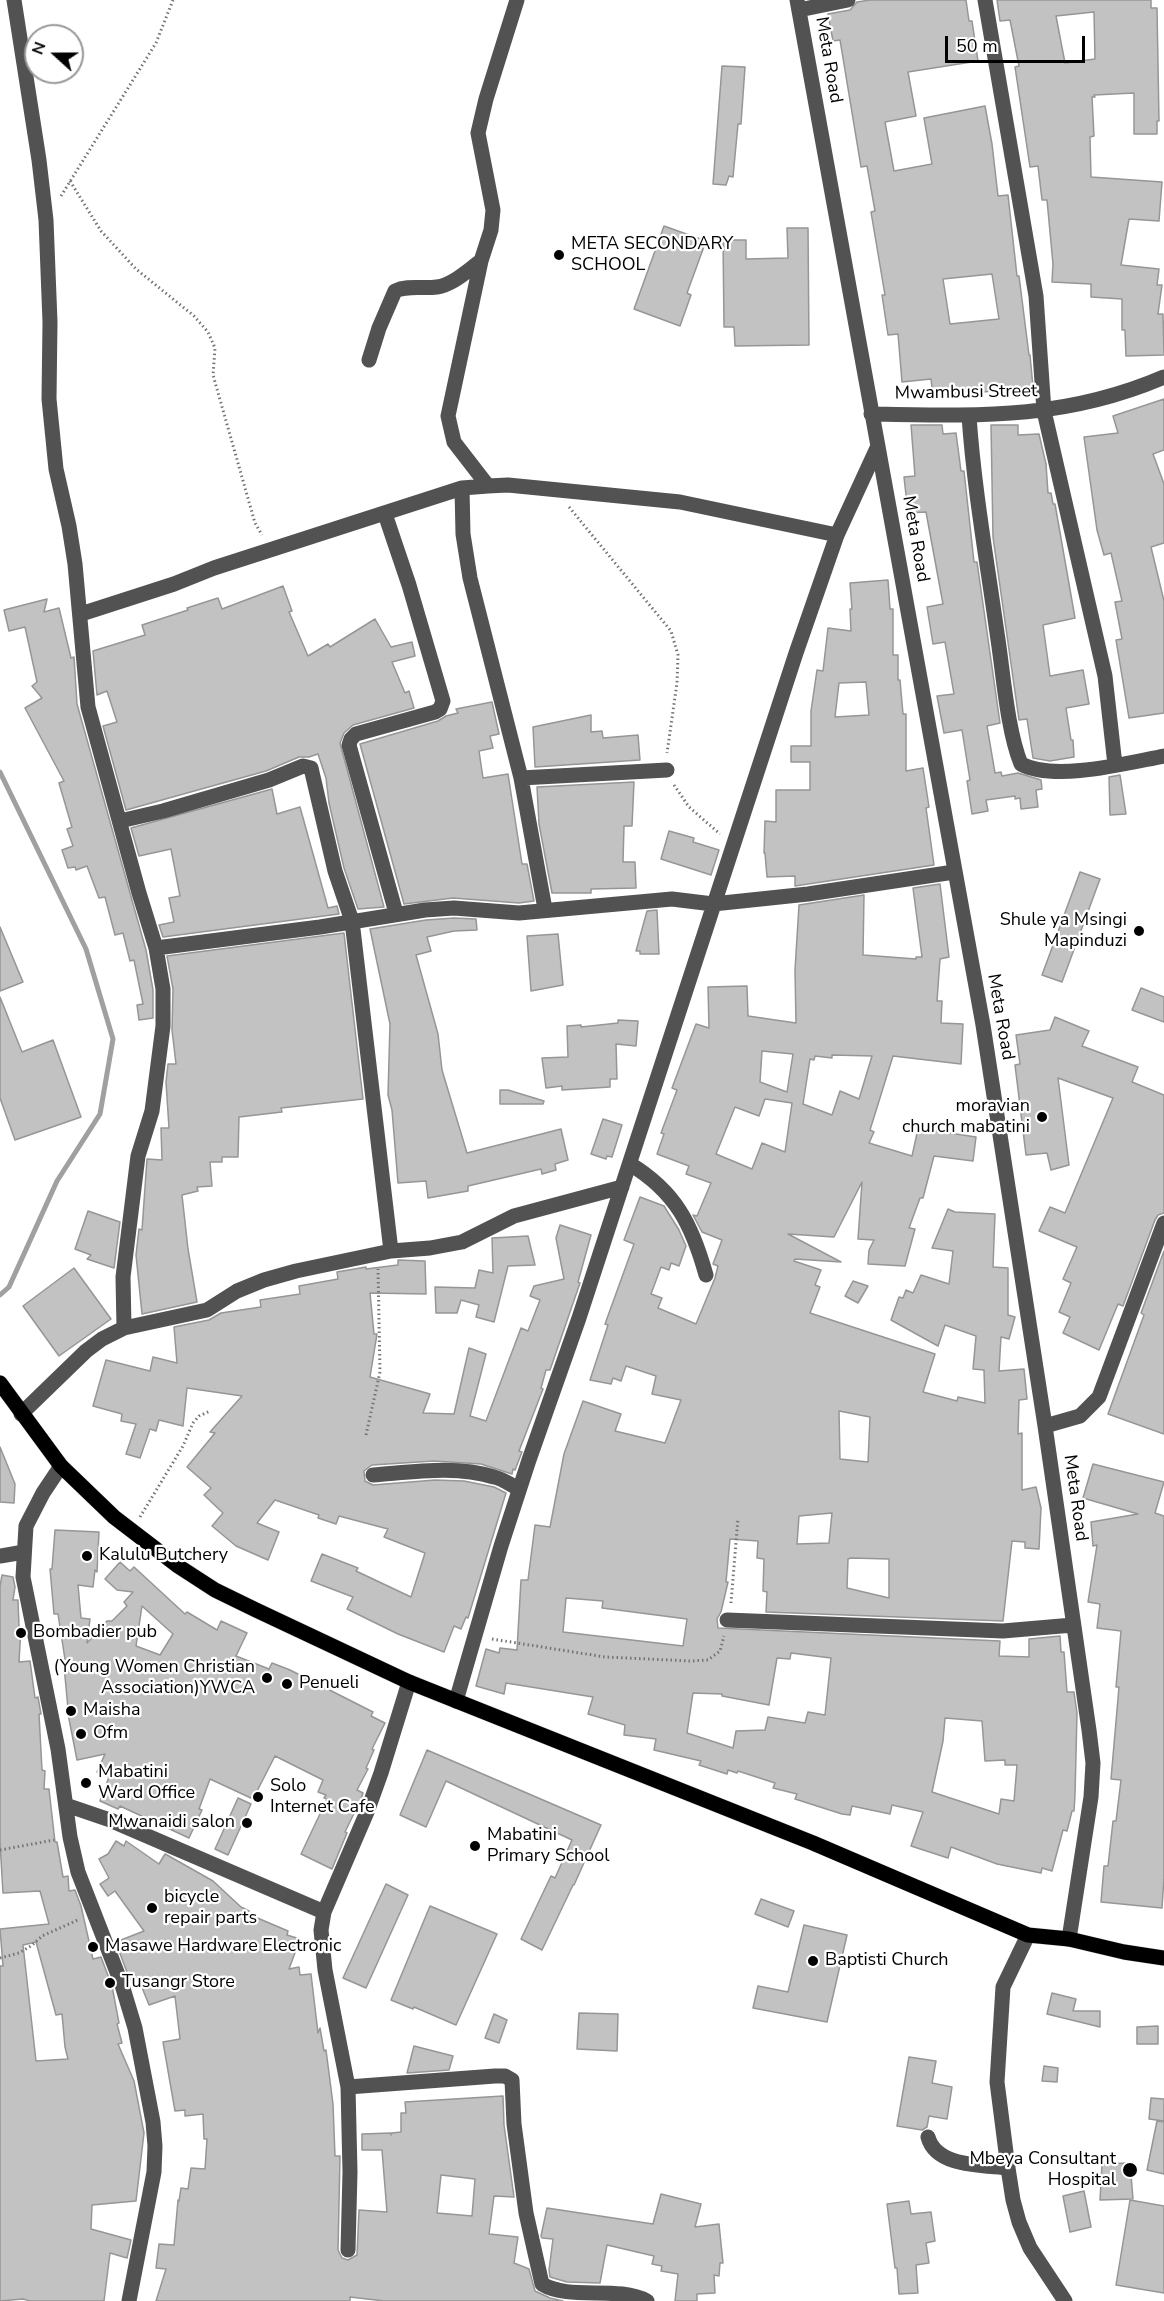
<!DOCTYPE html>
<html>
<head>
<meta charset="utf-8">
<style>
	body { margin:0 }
	#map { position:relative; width:1164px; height:2301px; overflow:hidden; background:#fff; font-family:"Nunito Sans",sans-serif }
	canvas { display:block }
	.north { position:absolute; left:24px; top:24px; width:60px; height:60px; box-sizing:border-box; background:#fff; border:2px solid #999; border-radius:50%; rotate:291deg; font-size:16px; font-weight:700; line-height:24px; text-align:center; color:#000 }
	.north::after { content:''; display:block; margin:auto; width:21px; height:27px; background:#000; clip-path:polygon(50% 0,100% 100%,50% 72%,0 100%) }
	.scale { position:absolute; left:945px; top:36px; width:140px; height:27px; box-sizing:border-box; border:3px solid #000; border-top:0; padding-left:8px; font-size:18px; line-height:21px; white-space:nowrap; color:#000; -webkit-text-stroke:4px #fff; paint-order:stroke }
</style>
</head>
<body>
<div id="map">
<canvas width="1164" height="2301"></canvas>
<div class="north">N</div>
<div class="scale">50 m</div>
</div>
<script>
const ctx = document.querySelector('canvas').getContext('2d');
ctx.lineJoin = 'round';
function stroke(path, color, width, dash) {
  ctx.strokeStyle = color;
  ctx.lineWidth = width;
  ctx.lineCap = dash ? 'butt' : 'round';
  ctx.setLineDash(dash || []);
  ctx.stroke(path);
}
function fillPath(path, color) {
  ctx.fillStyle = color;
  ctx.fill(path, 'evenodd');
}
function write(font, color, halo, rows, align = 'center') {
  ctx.font = font + ' "Nunito Sans",sans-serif';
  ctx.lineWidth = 4.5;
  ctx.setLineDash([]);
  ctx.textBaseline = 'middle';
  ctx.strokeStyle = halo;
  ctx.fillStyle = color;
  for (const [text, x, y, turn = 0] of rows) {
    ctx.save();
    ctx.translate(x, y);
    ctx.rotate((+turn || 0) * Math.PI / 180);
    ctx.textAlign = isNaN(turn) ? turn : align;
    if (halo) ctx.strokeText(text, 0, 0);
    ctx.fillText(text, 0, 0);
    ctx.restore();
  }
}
stroke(new Path2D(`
	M0,772L86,949L113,1039L100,1114L57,1181L9,1287L0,1295`), '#a0a0a0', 5);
const building = new Path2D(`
	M870,0H966L969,21H972L978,61L908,72L916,116L885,122L894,171L932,164L924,118L985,106L992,144L998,196L1008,195L1017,276H1019L1029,355H1030L1033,387L933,397L931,379L902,382L898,334L888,335L882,295H885L871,212L875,211L867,166L861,167L840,40L833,41L828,14L850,10L857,2ZM992,274L999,319L950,324L943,279Z
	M997,0H1151V8H1157L1159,121H1157V134H1134V93L1094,95L1095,97H1092L1094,136L1090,137L1091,177L1162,182L1159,221L1129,219L1121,265L1159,269L1157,285H1162L1158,314H1163L1164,355L1126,356L1125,330H1122V299L1091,297V284L1052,282L1053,264L1047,200H1042L1038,166L1030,167L1015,67L1019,66L1010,20L1000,21ZM1094,12L1095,59L1065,63L1056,16Z
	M722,66L745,67L741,124H738L733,177L729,176L726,185L713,184Z
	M664,226L706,241L687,293L691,295L680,326L634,309Z
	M787,228H808L809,345L735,346L734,327H724L723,240H746V259L788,258Z
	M1164,399V450L1153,454L1164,484V543L1151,547L1164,601V713L1129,718L1116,640L1122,639L1115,602L1122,601L1111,553L1104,555L1097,530L1084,437L1118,433L1113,416Z
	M911,425H942L943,434L956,433L961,471H964L974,562H977L1000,723L987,726L995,773L1001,772L1002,776L1018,773L1041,780L1042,789L1036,790L1038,807L1021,809L1020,798L1015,799V796L986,800L988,811L972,814L967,781L970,780L962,730L944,733L937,696L954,694L945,642L933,644L927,607L943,604L926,512L908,513L904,477L915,476Z
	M991,425H1018V435L1039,434L1046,464L1048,493H1051L1053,504H1055L1075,618L1043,625L1050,676L1083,670L1089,704L1066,708L1071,740H1073L1074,757L1050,761L1033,758L1027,719L1019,720L993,537Z
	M888,580L890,609H893V655H898V680H900L903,714H906V771L923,768L929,807L926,808L934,865L795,886V876L767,877L765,853H764L765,821L776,822V790H810V762H791V746H811V711L817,670L823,671L828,628L851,631L850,609H852L850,583ZM866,682L869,715L835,717L839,683Z
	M283,586L292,611L289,612L308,656L328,644L330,647L375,619L391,647L412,642L415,656L392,662L405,693L409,691L414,708L353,725L344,733L340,743L384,907L358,909L344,868L329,803L326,778L318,754L309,757H299L266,771L126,810L103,726L117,722L107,691L97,695L93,651L145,635L142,625L188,610L187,608L218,598L222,609Z
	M47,599L44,612L59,608L71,658L74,657L77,704L146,950L153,990V1018L139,1020L137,1005L143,1004L134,960L130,961L123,933L115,935L105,897L99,898L87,866L76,870L75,867L68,868L62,850L73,846L67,829L72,827L71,824L59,783L64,781L25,708L42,698L32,686L37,682L25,627L9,631L4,610Z
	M492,702L499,734L490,736L493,748L479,751L483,778L508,774L522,864H527L534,901L519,903L453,898L404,904L360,744L438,721L446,716L458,713L456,709Z
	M591,715V732L602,731L603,738L638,735L640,760L535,767L533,727Z
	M1120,775L1126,814L1110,815L1109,777Z
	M634,782L632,826H624L623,862H635L636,888L591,889V893H552L539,824L537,787Z
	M272,789L277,814L300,807L328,908L337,906L339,914L163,937L159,925L174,922L169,898L180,896L171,849L139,856L131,828Z
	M669,831L694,838L693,842L719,850L711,875L661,859Z
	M1080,872L1100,879L1062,982L1042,975Z
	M940,884L949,957L940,959L937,1001H942L941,1023L963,1024L961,1064L893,1056L870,1130L874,1132L869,1143L912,1156L918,1129L935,1133L936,1131L976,1137L973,1161L934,1156L923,1198H920L909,1228L915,1229L905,1266L868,1264L869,1250L874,1240L858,1239L862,1182L834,1237L788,1234L841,1262L795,1259L794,1261L821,1270L815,1285L820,1287L810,1313L935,1354L923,1392L957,1401L958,1397L985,1403L984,1370L973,1369L976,1336L945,1325L938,1346L891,1320L899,1297L903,1298L906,1290L913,1293L921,1275L949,1284L953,1251L932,1248L948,1209L955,1212L995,1214L993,1267L1008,1268V1315L1015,1317L1009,1339L1001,1337L999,1371L1024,1369L1027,1399L1019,1400L1018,1434L1022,1433V1490L1036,1487L1041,1508L1039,1549L1025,1548V1542L1012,1541L1003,1621L766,1612L767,1592L763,1591L764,1559L757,1558L758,1541L730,1539L726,1582H728L721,1612L717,1619L718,1628L1000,1641L999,1656L1029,1657V1639L1060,1636L1061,1652H1064L1067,1692H1074L1077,1713L1075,1795L1074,1811H1072L1067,1831L1063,1830L1052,1871L1042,1868L1041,1873L997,1864L951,1847L948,1858L911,1846L923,1812L892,1805L890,1814L852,1806L850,1815L842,1814L795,1799L797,1794L773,1788L775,1783L738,1771L737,1773L728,1770L727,1774L699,1765L701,1761L654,1750L656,1739L624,1735L625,1725L588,1714L593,1697L506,1683L504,1694L476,1686L486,1649L499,1653L500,1648L517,1650L521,1580H528L535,1525L550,1527L564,1454L583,1401L621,1414L615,1431L665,1443L681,1400L652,1394L656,1376L626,1366L621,1381L613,1378L611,1384L590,1380L608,1325L605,1324L634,1244L624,1240L640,1197L664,1206L679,1230L686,1246L679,1266L671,1263L669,1270L661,1267L651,1294L662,1298L658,1308L696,1324L715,1278L718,1266L713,1264L722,1240L702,1232L693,1215L697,1216L711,1183L686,1174L689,1166L657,1154L664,1134L661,1133L677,1090L672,1088L696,1024L709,1028L708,987L747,986L748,1016L796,1023L795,970L799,905L864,895L863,955L916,959V957H922L913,888ZM762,1051L793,1054L787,1092L760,1082ZM832,1055L872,1056L859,1099L840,1091L832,1115L803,1104L810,1059L814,1060L815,1056L832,1058ZM765,1099L792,1103L785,1152L762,1143L752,1169L716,1154L735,1107L759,1116ZM839,1411L870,1417L868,1462L840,1459ZM832,1513L829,1543L797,1544L799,1516ZM851,1558L889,1559V1598L847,1588L848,1559ZM566,1598L603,1601L602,1608L687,1619L683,1646L563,1632ZM791,1653L831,1658L825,1715L808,1712L805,1723L768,1717L765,1730L736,1731L733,1748L687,1733L693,1693L722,1694V1696L769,1705L777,1658L790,1659ZM945,1718L982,1721L985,1761L1005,1760V1765H1017L1014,1801L1001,1799L999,1814L932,1792L943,1741Z
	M657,910L659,954H640V951H636L647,911Z
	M454,918L476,919L477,930L454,931L427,937L431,951L416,955L438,1034L442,1070L467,1153L561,1129L568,1160L555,1164L556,1170L542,1174L541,1169L468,1186V1191L428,1198L426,1181L398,1183L392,1110L388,1095L390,1024L370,929L426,920Z
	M0,927L23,982L0,991Z
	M344,933L363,1099L281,1108L282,1112L239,1117L238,1157H222V1162H210L212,1186L197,1187L198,1191L182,1195L188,1249L197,1302L142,1314L136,1255L139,1229L142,1230L147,1159L162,1160L161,1128H169L166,1082L168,1064H176L172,1030L173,989L167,956Z
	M558,934L563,985L531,991L527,936Z
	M1141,988L1164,997V1022L1132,1010Z
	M0,997L22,1052L53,1040L81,1117L15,1140L0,1098Z
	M1055,1017L1089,1031L1082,1046L1138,1067L1132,1082L1164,1095V1213L1158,1215L1155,1220L1123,1306L1118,1304L1099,1350L1063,1333L1070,1317L1059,1312L1071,1283L1063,1279L1077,1247L1039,1231L1050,1207L1065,1213L1113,1098L1058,1078L1069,1165L1051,1170L1047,1153L1026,1155L1015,1065L1020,1064L1016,1035L1050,1030Z
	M618,1020L638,1021L636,1046L616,1044L617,1079H610V1087L562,1090V1086L546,1088L542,1058L568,1057L567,1026L581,1025V1027L618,1023Z
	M500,1090H508L544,1101L543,1104H500Z
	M603,1119L622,1125L612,1157L607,1156L606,1159L591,1154Z
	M88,1211L120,1222L114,1268L87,1259L91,1255L75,1249Z
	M560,1225L591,1235L578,1282L580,1283L550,1370H546L541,1388L543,1389L519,1451L522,1452L515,1470L513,1469L512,1474L481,1464L434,1461L372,1465L364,1471L365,1481L373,1485L435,1480L464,1481L494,1487L506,1493L468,1618L466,1617L461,1629L454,1626L444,1652L398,1634L347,1609L353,1597L311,1581L322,1554L358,1568L356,1571L411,1597L425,1553L384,1537L388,1529L339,1516L336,1524L318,1518L319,1515L275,1500L257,1523L279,1532L268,1560L236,1546L212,1526L223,1513L204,1495L211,1488L187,1467L215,1433L210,1432L242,1396L187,1388L183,1426L159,1420L156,1431L150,1429L140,1458L126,1454L136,1424L121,1421L122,1414L93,1406L106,1360L150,1371L153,1357L177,1363L174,1327L209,1320L221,1313L261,1307L260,1300L300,1294L299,1286L338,1279L337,1272L366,1267V1269L398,1265V1260L425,1261L426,1294L370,1293L374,1334H377L370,1377L430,1394L423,1413L454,1414L469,1348L486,1354L470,1416L486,1421L521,1328L528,1331L540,1300L530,1296L534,1286L564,1279L556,1238Z
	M528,1236L535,1265L508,1266L494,1322L476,1317L479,1305L461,1300L457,1313H436L435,1287L475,1288L479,1270L493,1273L492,1238Z
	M1164,1251V1434L1108,1414L1144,1315L1141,1313Z
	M74,1268L111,1319L59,1356L23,1306Z
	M853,1281L868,1286L858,1303L845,1296Z
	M0,1447L15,1484L14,1503L0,1502Z
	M1093,1464L1164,1482L1155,1513L1164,1516V1878L1162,1908L1101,1902L1104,1866H1108L1113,1821H1116L1121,1780L1111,1779L1119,1687H1116L1121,1631L1097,1628L1100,1604L1088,1602L1097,1545L1093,1546L1091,1522L1138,1514L1083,1498Z
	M55,1530L99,1532L97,1572L95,1570L93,1587L78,1585L81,1618L90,1619L87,1643L107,1621H112L127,1606L124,1602L133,1592L117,1590L105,1579L120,1562L130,1571L134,1567L185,1614L187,1612L217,1630L221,1621L247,1633L236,1656L269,1669L272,1663L290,1670L373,1712L371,1716L385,1723L372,1749L374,1750L366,1768L368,1769L357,1790L363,1793L361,1799L345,1832L347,1833L332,1869L301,1854L327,1799L324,1798L326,1795L318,1792L323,1780L275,1756L253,1799L210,1779L199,1809L202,1810L189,1838L120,1806L118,1809L100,1801L109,1777L97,1772L105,1754L77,1760L69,1719L64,1666H66L58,1614H54L50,1569H52ZM142,1606L173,1634L160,1655L136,1646Z
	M2,1575L13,1577L15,1587L13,1600H18L19,1627H21L19,1662L30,1661L35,1698L38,1697L41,1714H39L42,1770L45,1771L44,1789H49L55,1842H57L63,1877L68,1876L69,1891L75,1890L81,1906L93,1959L101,1957L112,1986L119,2023L117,2024L122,2043L118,2044L134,2081L144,2133L136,2201L92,2205L91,2229L131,2240L127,2258L110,2253L104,2301H30L23,2299L0,2301V1966H3L0,1929L49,1924L40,1891L3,1893L0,1843V1586ZM36,1942L56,2015L62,2014L65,2047L68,2059L36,2061L23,1945Z
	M427,1750L601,1825L574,1885H573L542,1950L521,1939L551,1876L555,1878L572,1840L446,1781L426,1827L400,1815Z
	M238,1798L251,1804L228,1855L215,1849Z
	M116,1841L124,1846L126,1841L159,1864L165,1854L167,1855L213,1881L241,1907L249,1911L248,1914L288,1931L287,1935L300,1939L289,1969L299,1967L300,1975L311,1974L318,2033L320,2028L324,2051L326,2050L333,2104L335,2156H340L338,2250L342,2258L348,2260L357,2255L359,2210L387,2212L382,2150H362V2134L391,2133V2135L392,2133L401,2132V2113H406L405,2102L503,2096L504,2125L514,2197L494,2196L489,2234L518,2237L514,2263L529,2269L535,2291L550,2298L563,2301H384L350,2297V2301H156L166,2269L156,2268L159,2244L174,2245L178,2200L179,2201L181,2188L188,2189L191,2168L205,2169L207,2139H204L203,2114L185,2116V2110L175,2111L163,2042L180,2039L175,1996L149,2005L139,1980L137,1978L130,1980L119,1951L125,1949L121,1940L144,1931L115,1891L108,1896L100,1884L109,1878L99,1859L108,1854ZM441,2175L475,2179L472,2216L437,2213Z
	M386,1884L408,1895L366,1988L343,1978Z
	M761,1899L794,1911L788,1927L755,1914Z
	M430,1906L497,1934L456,2025L414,2007L413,2009L391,2000Z
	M804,1925L847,1935L827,2022L753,2008L758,1986L788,1992Z
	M1052,1993L1076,1999L1073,2011H1100V2027L1047,2014Z
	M579,2013L618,2014L617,2051L577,2049Z
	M494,2014L507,2020L499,2043L485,2038Z
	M1158,2026V2044H1137V2027Z
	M414,2046L453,2056L449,2070L407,2073Z
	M909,2057L936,2061L932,2083L952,2087L947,2119L929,2116L927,2127L922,2130L897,2126Z
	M1044,2066L1058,2068L1057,2082L1042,2081Z
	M1151,2098L1164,2099V2121L1149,2119Z
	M1157,2121L1164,2122V2174L1147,2170Z
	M1130,2163L1133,2199L1100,2200L1102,2164Z
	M1084,2191L1091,2227L1070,2232L1063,2196Z
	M661,2194L701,2204L695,2227L719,2224L723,2263H720L719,2276L714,2275L715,2293L697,2294V2301H675L678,2274L661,2271L662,2266L652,2264L654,2256L607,2245L600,2283L567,2282L550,2277L549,2270L553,2239L542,2238L541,2236L547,2208L653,2224Z
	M1130,2200L1164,2206V2293L1116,2285Z
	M909,2201L911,2214L931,2212L935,2241L926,2243L929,2263L916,2265L918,2293L899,2294L897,2268H895L887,2204Z`);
fillPath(building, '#c2c2c2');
stroke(building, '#969696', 1.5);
const major = new Path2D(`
	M0,1383L61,1466L114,1517L178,1566L215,1590L256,1610L409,1682L813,1843L1028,1935L1069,1939L1124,1952L1164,1958`);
stroke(major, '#dbdbdb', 16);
stroke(new Path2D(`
	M70,181L101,231L136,269L194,316L208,332L215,348L213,375L255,523L262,535
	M61,196L156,43L173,0
	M569,507L671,631L678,655L677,683L667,753
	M674,785L689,807L720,834
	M366,1435L380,1372L378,1269
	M140,1517L183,1446L193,1423L199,1416L210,1411
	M731,1603L738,1518
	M492,1639L605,1657L691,1661L708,1660L720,1651L724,1636
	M0,1850L54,1840
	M0,1958L19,1953L31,1946L42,1936L80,1919`), '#747474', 3, [1.5, 3]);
stroke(new Path2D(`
	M14,0L39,160L46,220L50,322L49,399L56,469L69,526L75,564L88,707L139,893L156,948L163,989V1026L152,1111L138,1156L123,1277L124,1328
	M797,0L983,1025L1045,1426L1089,1730L1093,1763L1091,1797L1069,1939
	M985,0L1036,296L1044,411L1105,676L1115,765
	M799,10L848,0
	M369,360L379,328L395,291C408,285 422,289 437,287C453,285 468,270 481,261
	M871,414C977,416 1064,420 1164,377
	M969,416C974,489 987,561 997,633C1003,670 1007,730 1021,764C1055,782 1127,763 1164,756
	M488,486L454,442L448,416L481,261L491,230L493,210L478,133L486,99L517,0
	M462,488L463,534L470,578L521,778L545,909
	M385,514L409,585L443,701L440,709L435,712L356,734L351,739L349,745L396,913
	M81,614L174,584L214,568L462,488L488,486L508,485L680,502L837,535
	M521,778L667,770
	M120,821L163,811L269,780L303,766L311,768L335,871L352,921L391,1251
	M156,948L320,927L425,910L454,908L519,913L672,899L713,904L808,894L954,872
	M630,1164C676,1192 692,1225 706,1275
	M21,1414L86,1351L102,1339L124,1328L207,1310L237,1291L264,1280L296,1271L391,1251L430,1248L462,1242L514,1216L622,1187
	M1045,1426L1080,1416L1099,1397L1164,1223
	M61,1466L43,1493L26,1526L23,1577L58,1749L70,1837L78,1872L122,1985L135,2028L153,2122L155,2146L154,2172L129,2301
	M373,1475C413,1472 456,1465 494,1477C503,1479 511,1485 519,1489
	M0,1556L24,1552
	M727,1620L1003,1631L1073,1625
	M456,1701L501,1546L529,1460L579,1318L796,653L837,535L878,446
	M66,1805L110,1820L324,1912
	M1028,1935L1003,1987L997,2082L1008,2168L1013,2200L1019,2222L1030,2248L1065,2301
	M348,2087L495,2076H505L512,2080L514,2124L526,2213L542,2284C570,2301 617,2285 647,2301
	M928,2137C936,2167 982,2165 1008,2168
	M348,2250L350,2172L348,2087L325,1970L321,1930L324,1912L367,1812L381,1773L409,1682`), '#525252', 15);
stroke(major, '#000', 15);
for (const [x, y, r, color] of [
	[559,255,6,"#000"],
	[1139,931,6,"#000"],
	[1042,1117,6,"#000"],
	[87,1556,6,"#000"],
	[21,1633,6,"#000"],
	[267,1678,6,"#000"],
	[287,1684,6,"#000"],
	[71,1711,6,"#000"],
	[81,1734,6,"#000"],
	[86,1783,6,"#000"],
	[258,1797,6,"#000"],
	[247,1823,6,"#000"],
	[475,1846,6,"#000"],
	[152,1908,6,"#000"],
	[93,1947,6,"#000"],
	[813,1961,6,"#000"],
	[110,1983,6,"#000"],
	[1130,2170,8,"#000"]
]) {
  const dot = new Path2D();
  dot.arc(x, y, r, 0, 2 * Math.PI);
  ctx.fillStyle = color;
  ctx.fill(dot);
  stroke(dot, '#fff', 2);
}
write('18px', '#000', '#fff', [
	["Meta Road",828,60,80],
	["Mwambusi Street",966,393,-1],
	["Meta Road",915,539,80],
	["Meta Road",1000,1017,80],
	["Meta Road",1075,1498,82]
]);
write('18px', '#000', '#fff', [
	["META SECONDARY",571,245],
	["SCHOOL",571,266],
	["Shule ya Msingi",1127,921,"right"],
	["Mapinduzi",1127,942,"right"],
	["moravian",1030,1107,"right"],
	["church mabatini",1030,1128,"right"],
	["Kalulu Butchery",99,1556],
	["Bombadier pub",33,1633],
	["(Young Women Christian",255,1668,"right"],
	["Association)YWCA",255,1689,"right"],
	["Penueli",299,1684],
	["Maisha",83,1711],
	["Ofm",93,1734],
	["Mabatini",98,1773],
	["Ward Office",98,1794],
	["Solo",270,1787],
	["Internet Cafe",270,1808],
	["Mwanaidi salon",235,1823,"right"],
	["Mabatini",487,1836],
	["Primary School",487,1857],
	["bicycle",164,1898],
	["repair parts",164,1919],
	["Masawe Hardware Electronic",105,1947],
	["Baptisti Church",825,1961],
	["Tusangr Store",122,1983],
	["Mbeya Consultant",1116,2160,"right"],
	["Hospital",1116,2181,"right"]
], 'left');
</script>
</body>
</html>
